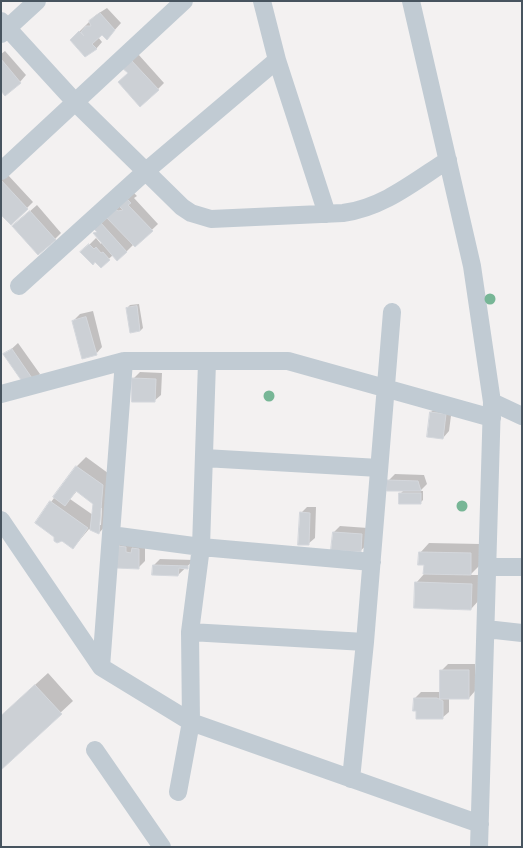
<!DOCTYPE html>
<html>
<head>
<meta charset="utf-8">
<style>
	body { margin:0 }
	#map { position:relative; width:523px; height:848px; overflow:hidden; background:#f3f1f1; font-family:Lato,sans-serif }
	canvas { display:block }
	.frame { position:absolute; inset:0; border:2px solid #47545f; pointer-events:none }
</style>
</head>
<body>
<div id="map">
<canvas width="523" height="848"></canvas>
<div class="frame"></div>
</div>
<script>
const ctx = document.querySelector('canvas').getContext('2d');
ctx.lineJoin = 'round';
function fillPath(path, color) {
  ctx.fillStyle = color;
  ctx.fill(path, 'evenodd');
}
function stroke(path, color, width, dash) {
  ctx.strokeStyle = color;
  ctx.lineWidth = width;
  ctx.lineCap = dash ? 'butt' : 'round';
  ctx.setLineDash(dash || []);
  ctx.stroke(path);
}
fillPath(new Path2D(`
	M107,8L121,23L113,32L102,33L98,37L102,42L96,49L71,40L96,15Z
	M5,51L26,75L20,82L1,89V54Z
	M138,54L164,83L158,89L129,73L124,68Z
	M7,174L33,202L11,224L1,214V180Z
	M134,193L137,196L134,198L158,224L135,246L134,244L126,252L113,255L101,266L82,252L96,238L101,244L102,242L95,233L97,231L95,229Z
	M37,205L61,233L55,239L20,220Z
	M139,304L143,328L140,331L127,308L130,305Z
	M93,311L102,347L96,354L73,321L80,314Z
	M18,343L40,374L33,381L5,355Z
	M140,372L162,373L161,395L154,401L133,379Z
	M437,406L452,408L449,431L443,438L431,412Z
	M86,457L112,476L108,523L99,533L89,529L73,548L36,523L77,466ZM77,491L94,504L93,515L70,499ZM101,508H102L101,525H99Z
	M395,474L424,475L427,484L420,491H423V500L420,503L400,494L404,490L388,481Z
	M307,507H316L315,538L308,544L301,513Z
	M340,526L368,528L367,545L360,551L333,533Z
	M124,540L145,542V561L138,568L118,547Z
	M429,543L481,544L480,565L470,575H481L480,599L471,609L416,583L424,574L425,564L420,553Z
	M160,559L194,560L178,575L153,574L154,565Z
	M448,664H475V691L469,698H449V712L442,718L415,698L421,692H441V671Z
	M48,673L73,701L1,768V716Z`), '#0003');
const building = new Path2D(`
	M100,13L115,30L107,40L102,35L92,44L97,49L85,57L70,40L79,31L84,36L81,32L86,26H91L89,21Z
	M1,59L21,83L5,96L1,91Z
	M131,60L159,90L140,107L118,82L128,73L122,68Z
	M1,180L28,209L11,225L1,215Z
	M127,199L131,203L128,205L153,231L135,247L105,216L114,208L118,211L123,210L119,206Z
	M30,211L56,240L38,255L12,226Z
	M101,223L127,252L117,261L93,233L97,232L94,229Z
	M89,244L94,249L96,247L101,253L103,252L110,260L101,268L95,262L93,265L80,252Z
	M137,306L140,331L130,333L126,308Z
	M86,317L97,355L82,359L72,321Z
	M12,349L34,381L26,387L3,354Z
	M132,378L156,379L155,402H132Z
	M430,412L446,414L443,439L427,437Z
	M76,466L103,485L99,534L90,530L93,504L76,491L65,506L53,497Z
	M387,480L418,481L421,491H387Z
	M399,493H421V504H399Z
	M50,501L88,528L73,549L62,541L57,543L54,541V537L35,523Z
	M300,512L310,513L309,545H298Z
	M333,532L362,534L361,552L331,550Z
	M117,546L126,547V552L131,553L132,548L139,549V569L116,568Z
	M419,552L471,553V575L423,574L424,565H418Z
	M153,565L188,566V569L179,568L178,576L152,575Z
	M415,582L472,584L471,610L414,608Z
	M440,670H469V699H440Z
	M35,685L62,714L1,770V716Z
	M414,698H437L443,701V719H416V711H413Z`);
fillPath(building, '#ccd0d5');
stroke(building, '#d4d7dc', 1);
stroke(new Path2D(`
	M262,1L277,60L327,214
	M411,1L472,266L492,402L479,847
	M1,21L76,103L182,207L191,213L211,219L343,213C383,208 415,181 448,160
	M1,34L37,1
	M1,171L184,1
	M19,286L146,171L277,60
	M1,394L124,361H288L492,418
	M492,402L522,416
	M204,458L379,468
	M1,520L101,667L191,722L480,824
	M111,535L201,547L372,562
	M488,567H522
	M486,629L522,633
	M190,632L365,642
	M101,667L124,361
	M95,750L162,847
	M351,779L365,642L392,312
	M178,792L191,722L190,632L201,547L207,362`), '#c1cbd3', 18);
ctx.fillStyle = '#77b696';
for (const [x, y] of [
	[490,299],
	[269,396],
	[462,506]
]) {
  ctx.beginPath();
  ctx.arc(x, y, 5.5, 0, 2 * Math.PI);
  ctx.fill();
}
</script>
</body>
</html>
